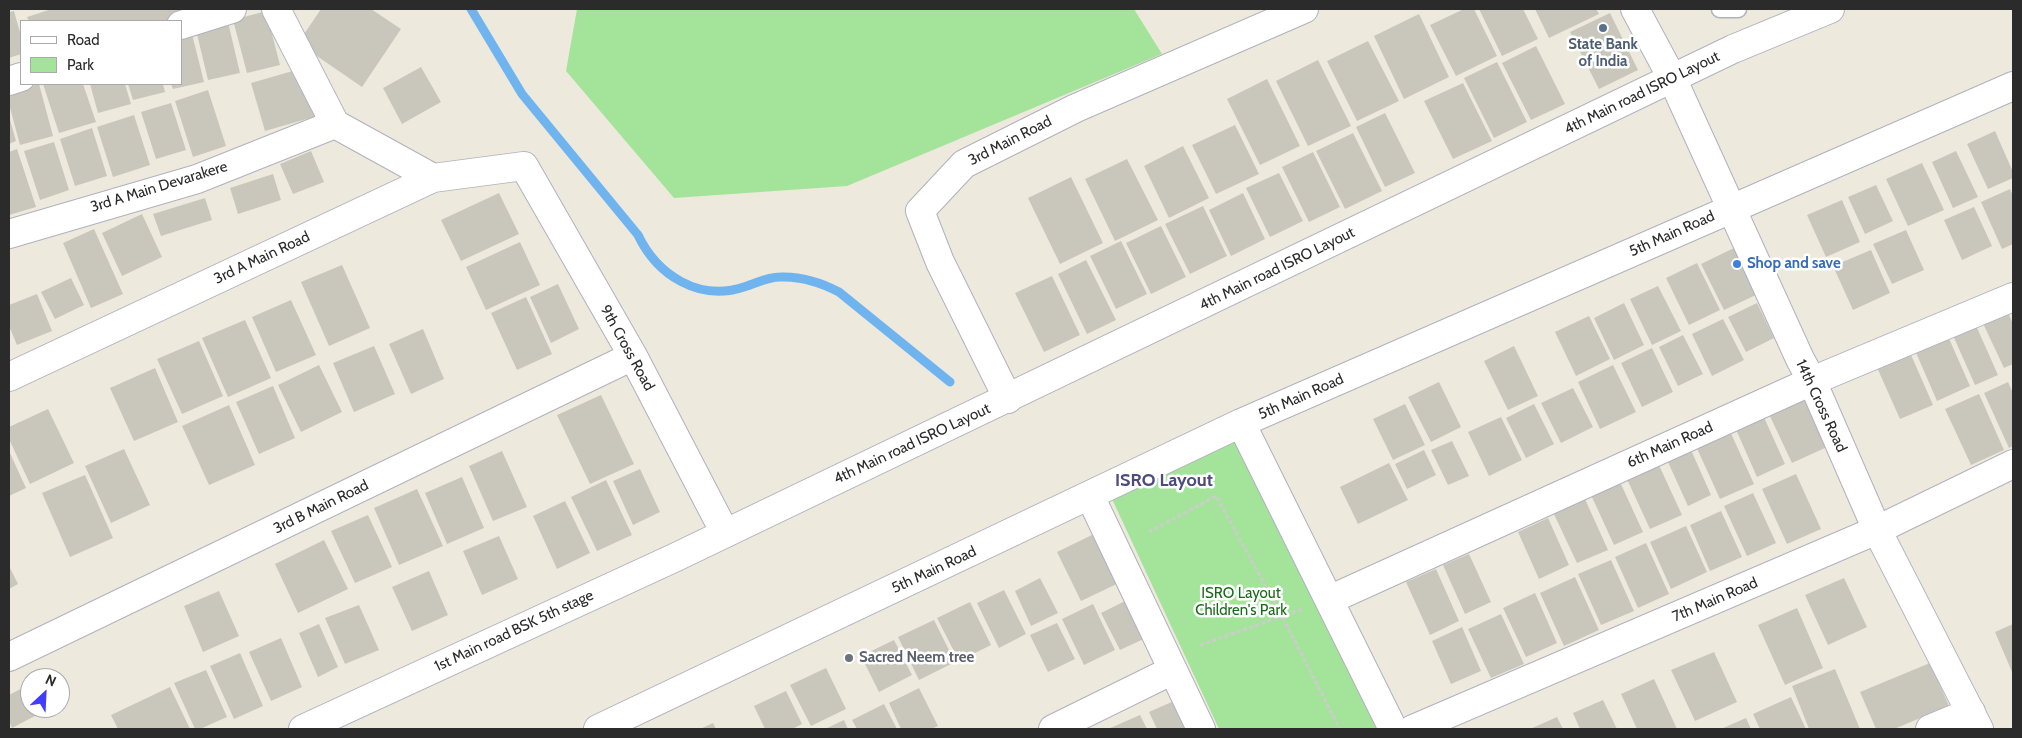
<!DOCTYPE html>
<html>
<head>
<meta charset="utf-8">
<style>
	body { margin:0 }
	#map { position:relative; width:2022px; height:738px; overflow:hidden; background:#ede9dd; font-family:Cabin,sans-serif }
	canvas { display:block }
	.frame { position:absolute; inset:0; border:10px solid #2b2b2b; pointer-events:none }
	.legend { position:absolute; left:20px; top:20px; width:162px; height:65px; box-sizing:border-box; background:#fff; border:1px solid #aaa; margin:0; padding:6px 9px; list-style:none; font-size:15px; color:#2b2b2b }
	.legend li { display:flex; align-items:center; gap:10px; height:25px }
	.legend b { width:25px; border:1px solid #aaa }
	.north { position:absolute; left:20px; top:668px; width:50px; height:50px; box-sizing:border-box; background:#fff; border:1px solid #aaa; border-radius:50%; rotate:25deg; font-size:14px; font-weight:700; line-height:20px; text-align:center; color:#2b2b2b }
	.north::after { content:''; display:block; margin:auto; width:18px; height:22px; background:#403dfb; clip-path:polygon(50% 0,100% 100%,50% 72%,0 100%) }
</style>
</head>
<body>
<div id="map">
<canvas width="2022" height="738"></canvas>
<div class="frame"></div>
<ul class="legend">
<li><b style="height:6px;background:#fff"></b>Road</li>
<li><b style="height:14px;background:#a4e49a"></b>Park</li>
</ul>
<div class="north">N</div>
</div>
<script>
const ctx = document.querySelector('canvas').getContext('2d');
ctx.lineJoin = 'round';
function fillPath(path, color) {
  ctx.fillStyle = color;
  ctx.fill(path, 'evenodd');
}
function stroke(path, color, width, dash) {
  ctx.strokeStyle = color;
  ctx.lineWidth = width;
  ctx.lineCap = dash ? 'butt' : 'round';
  ctx.setLineDash(dash || []);
  ctx.stroke(path);
}
function write(font, color, halo, rows, align = 'center') {
  ctx.font = font + ' Cabin,sans-serif';
  ctx.lineWidth = 5;
  ctx.setLineDash([]);
  ctx.textBaseline = 'middle';
  ctx.strokeStyle = halo;
  ctx.fillStyle = color;
  for (const [text, x, y, turn = 0] of rows) {
    ctx.save();
    ctx.translate(x, y);
    ctx.rotate((+turn || 0) * Math.PI / 180);
    ctx.textAlign = isNaN(turn) ? turn : align;
    if (halo) ctx.strokeText(text, 0, 0);
    ctx.fillText(text, 0, 0);
    ctx.restore();
  }
}
fillPath(new Path2D(`
	M577,9H1134L1162,54L847,186L674,198L566,71Z
	M1240,428L1383,729H1219L1112,499Z`), '#a4e49a');
stroke(new Path2D(`
	M471,9L522,94L638,235C657,275 699,302 744,287C757,283 767,277 780,277C802,276 820,282 839,292L950,382`), '#70b4ef', 9);
fillPath(new Path2D(`
	M52,9H195L181,21H29L27,17Z
	M321,9H371L401,29L362,87L298,43Z
	M1464,9H1474L1497,56L1456,76L1430,25Z
	M1479,9H1523L1538,39L1502,56Z
	M1535,9H1596L1599,14L1549,38Z
	M14,11L21,36V54L9,58V12Z
	M266,11L280,65L247,73L233,20Z
	M1610,13L1638,70L1599,89L1570,32Z
	M1419,14L1449,77L1404,99L1374,36Z
	M228,22L240,73L208,80L196,30Z
	M192,34L204,82L173,89L171,84H181V36Z
	M1368,41L1399,101L1357,121L1327,61Z
	M1536,46L1565,104L1531,120L1502,63Z
	M1318,60L1351,126L1308,146L1276,81Z
	M1497,62L1527,122L1494,138L1464,78Z
	M421,67L441,102L402,124L383,88Z
	M303,68L317,116L265,131L251,83Z
	M1267,79L1300,146L1260,165L1227,99Z
	M1463,83L1492,141L1453,159L1424,101Z
	M39,84L53,136L20,145L9,104V92Z
	M43,84H83L96,122L59,133Z
	M90,84H125L131,104L98,113Z
	M128,84H163L165,92L133,100Z
	M208,90L226,146L193,157L175,101Z
	M171,103L186,150L156,159L141,112Z
	M1385,113L1415,173L1385,187L1356,127Z
	M134,115L150,165L113,177L97,127Z
	M9,116L16,141L9,144Z
	M1235,125L1259,174L1216,194L1192,145Z
	M92,128L107,176L75,186L60,139Z
	M1995,131L2013,172V178L1988,189L1967,144Z
	M1353,133L1382,191L1345,209L1316,151Z
	M54,142L69,190L40,200L24,151Z
	M1183,146L1209,198L1169,218L1144,166Z
	M17,149L36,207L9,215V152Z
	M311,151L324,182L293,194L280,164Z
	M1956,151L1978,197L1953,208L1932,162Z
	M1313,152L1340,207L1309,222L1282,167Z
	M1127,159L1158,220L1115,241L1085,179Z
	M1922,163L1944,210L1908,226L1886,179Z
	M1279,173L1303,221L1270,237L1246,188Z
	M273,174L281,200L238,214L230,188Z
	M1071,177L1103,243L1060,264L1028,198Z
	M1876,185L1893,221L1865,234L1848,197Z
	M2010,189L2013,196V244L2002,249L1981,202Z
	M499,193L519,234L461,261L441,220Z
	M1243,193L1265,239L1231,256L1209,210Z
	M205,198L212,220L161,236L153,214Z
	M1842,200L1860,242L1826,257L1807,215Z
	M1203,206L1227,256L1190,274L1165,224Z
	M1974,207L1992,246L1962,260L1944,220Z
	M142,214L162,257L122,276L102,233Z
	M1161,226L1186,277L1151,294L1126,243Z
	M94,229L123,294L91,308L63,243Z
	M1906,230L1924,270L1892,284L1873,244Z
	M1121,241L1147,294L1116,309L1090,256Z
	M520,242L540,285L486,310L466,267Z
	M1736,247L1758,294L1724,310L1701,264Z
	M1871,250L1890,293L1853,310L1833,266Z
	M1086,260L1116,320L1087,334L1058,274Z
	M1697,263L1720,310L1689,325L1666,278Z
	M342,265L370,328L329,346L301,282Z
	M1052,276L1080,335L1044,352L1015,293Z
	M71,278L84,305L55,319L41,292Z
	M558,284L579,329L551,343L530,297Z
	M1658,286L1681,331L1652,345L1630,299Z
	M37,294L52,331L17,345L9,326V305Z
	M526,297L552,354L517,370L491,313Z
	M291,300L316,355L276,372L252,317Z
	M1624,303L1644,345L1614,360L1594,318Z
	M1757,303L1774,338L1746,352L1728,317Z
	M2005,306L2013,324V364L2004,368L1980,317Z
	M1589,316L1610,359L1576,376L1555,332Z
	M1723,319L1744,360L1712,376L1692,334Z
	M245,320L271,378L228,397L202,338Z
	M1974,321L1998,375L1975,385L1951,331Z
	M423,329L444,379L411,394L389,344Z
	M1947,334L1970,386L1937,401L1914,348Z
	M1683,335L1703,374L1678,386L1659,347Z
	M199,341L223,396L182,414L157,359Z
	M374,346L395,394L354,412L333,363Z
	M1514,346L1538,396L1508,410L1484,361Z
	M1652,348L1673,392L1642,407L1621,363Z
	M1908,348L1933,405L1900,419L1875,363Z
	M319,365L342,412L301,432L278,385Z
	M1613,365L1636,412L1600,429L1578,382Z
	M155,368L178,422L134,441L110,388Z
	M1439,382L1461,427L1431,442L1408,397Z
	M2008,382L2013,393V446L2009,448L1984,393Z
	M273,386L295,438L259,454L236,402Z
	M1573,388L1593,427L1561,443L1541,403Z
	M1979,394L2004,450L1971,465L1945,409Z
	M601,395L634,464L590,484L557,415Z
	M1804,396L1827,447L1792,463L1768,412Z
	M1405,404L1425,445L1393,460L1373,419Z
	M1534,404L1554,444L1526,458L1506,418Z
	M229,405L255,465L209,485L182,426Z
	M48,409L74,463L30,484L9,439V427Z
	M1762,413L1785,464L1757,477L1734,425Z
	M1501,417L1522,460L1489,476L1468,432Z
	M1729,429L1754,484L1720,499L1695,444Z
	M1452,441L1469,476L1448,485L1431,450Z
	M124,449L150,505L111,523L85,466Z
	M1424,450L1436,475L1407,489L1395,464Z
	M1691,450L1711,495L1688,506L1667,460Z
	M9,451L26,488L9,496Z
	M502,451L527,507L493,521L469,466Z
	M1389,463L1408,500L1358,524L1340,487Z
	M1658,463L1682,515L1650,529L1626,477Z
	M640,469L660,512L633,525L613,481Z
	M1796,474L1821,529L1787,544L1762,489Z
	M85,475L113,538L70,557L42,493Z
	M462,477L484,528L447,544L425,493Z
	M606,480L632,535L597,551L571,497Z
	M1620,482L1643,532L1614,545L1591,495Z
	M417,489L443,546L399,565L374,508Z
	M1753,493L1776,543L1747,556L1724,506Z
	M1584,497L1608,550L1577,563L1552,510Z
	M565,501L590,553L557,569L533,516Z
	M1721,511L1742,557L1710,571L1690,525Z
	M368,515L392,567L355,583L331,531Z
	M1548,518L1569,565L1539,579L1518,532Z
	M1686,526L1707,572L1671,589L1650,542Z
	M1096,533L1121,582L1081,601L1057,552Z
	M499,536L518,579L482,595L463,551Z
	M324,540L348,589L298,613L275,564Z
	M1646,543L1669,594L1638,608L1615,557Z
	M1469,554L1491,602L1465,614L1443,565Z
	M1611,560L1634,611L1601,625L1578,574Z
	M9,566L18,584L9,589Z
	M1436,569L1459,621L1430,635L1406,582Z
	M429,571L448,615L412,631L392,587Z
	M1575,577L1599,630L1564,646L1540,593Z
	M1040,578L1058,613L1031,626L1015,591Z
	M1844,578L1867,627L1828,645L1805,595Z
	M1004,590L1026,634L999,648L977,603Z
	M219,591L239,636L203,652L184,606Z
	M1535,593L1557,643L1526,657L1503,608Z
	M1131,598L1150,636L1120,650L1101,613Z
	M970,602L991,645L959,661L937,618Z
	M1093,604L1115,650L1084,665L1062,619Z
	M359,605L379,650L345,664L325,618Z
	M1797,608L1823,668L1785,685L1758,625Z
	M1501,614L1524,664L1491,678L1468,629Z
	M934,620L955,662L919,680L898,637Z
	M1057,623L1075,659L1048,672L1030,635Z
	M319,624L338,667L318,677L299,633Z
	M2013,624V672H2012L1995,632Z
	M1462,627L1481,671L1451,684L1432,641Z
	M281,638L302,687L271,701L249,652Z
	M894,640L912,675L879,692L861,656Z
	M1714,652L1737,702L1695,721L1671,670Z
	M240,653L263,706L234,719L210,666Z
	M1930,663L1949,706L1894,729H1876L1860,692Z
	M826,668L846,709L811,726L790,685Z
	M1835,669L1860,729H1809L1792,686Z
	M206,670L227,717L200,729H195L174,683Z
	M1654,679L1677,729H1637L1621,694Z
	M30,684V708H50L12,728L9,721V695Z
	M170,687L190,729H118L111,715Z
	M919,688L938,726L931,729H901L889,703Z
	M786,691L802,724L792,729H765L754,706Z
	M1791,697L1806,729H1760L1753,714Z
	M1176,700L1190,729H1157L1149,712Z
	M1603,700L1617,729H1580L1573,713Z
	M884,704L897,729H857L852,720Z
	M1140,715L1147,729H1108Z
	M1557,717L1563,729H1530Z
	M1746,718L1751,729H1721Z
	M844,720L848,729H825Z
	M713,723L716,729H700Z`), '#c9c7bc');
const service = new Path2D(`
	M1720,9H1738`);
const minor = new Path2D(`
	M276,9L335,124L433,178
	M181,25L232,9
	M9,81L21,77
	M9,234L197,179L335,124
	M9,377L433,178L524,166L633,356L725,533
	M1008,399L940,262L920,211L964,164L1076,108L1304,9
	M1241,423L1393,729
	M1090,496L1201,729
	M1329,600L1812,381L2013,297
	M9,657L633,356
	M598,729L1241,423L2013,86
	M1053,729L1173,670
	M1413,729L1877,530L2013,464
	M1930,729L1971,712`);
const tertiary = new Path2D(`
	M303,729L674,558L1733,49L1830,9`);
const secondary = new Path2D(`
	M1635,9L1672,78L1800,359L1812,381L1877,530L1979,729`);
stroke(service, '#b1b1bf', 19);
stroke(minor, '#b1b1bf', 30);
stroke(tertiary, '#b1b1bf', 30);
stroke(secondary, '#b1b1bf', 30);
stroke(new Path2D(`
	M1149,532L1216,496L1282,616L1340,729
	M1200,645L1303,609`), '#ccc', 3, [4, 2.5]);
stroke(service, '#fff', 16);
stroke(minor, '#fff', 28);
stroke(tertiary, '#fff', 28);
stroke(secondary, '#fff', 28);
for (const [x, y, r, color] of [
	[1603,28,5,"#5c6f8a"],
	[1737,264,5,"#3f7fe0"],
	[849,658,5,"#6b7280"]
]) {
  const dot = new Path2D();
  dot.arc(x, y, r, 0, 2 * Math.PI);
  ctx.fillStyle = color;
  ctx.fill(dot);
  stroke(dot, '#fff', 2);
}
write('bold 15px', '#4e5e75', '#fff', [
	["State Bank",1603,45],
	["of India",1603,62]
]);
write('15px', '#2b2b2b', '#fff', [
	["4th Main road ISRO Layout",1642,93,-26],
	["3rd Main Road",1010,141,-27],
	["3rd A Main Devarakere",159,187,-17],
	["5th Main Road",1672,234,-24],
	["3rd A Main Road",262,258,-25],
	["4th Main road ISRO Layout",1277,269,-26],
	["9th Cross Road",627,348,61],
	["5th Main Road",1301,397,-24],
	["14th Cross Road",1821,406,65],
	["4th Main road ISRO Layout",912,444,-25],
	["6th Main Road",1670,445,-24],
	["3rd B Main Road",321,507,-26],
	["5th Main Road",934,570,-25],
	["7th Main Road",1715,600,-23],
	["1st Main road BSK 5th stage",514,631,-25]
]);
write('bold 15px', '#366cbe', '#fff', [
	["Shop and save",1747,264]
], 'left');
write('15px', '#1a691a', '#fff', [
	["ISRO Layout",1241,594],
	["Children's Park",1241,611]
]);
write('bold 15px', '#5b616d', '#fff', [
	["Sacred Neem tree",859,658]
], 'left');
write('bold 18px', '#4c4b7c', '#fff', [
	["ISRO Layout",1164,481]
]);
</script>
</body>
</html>
